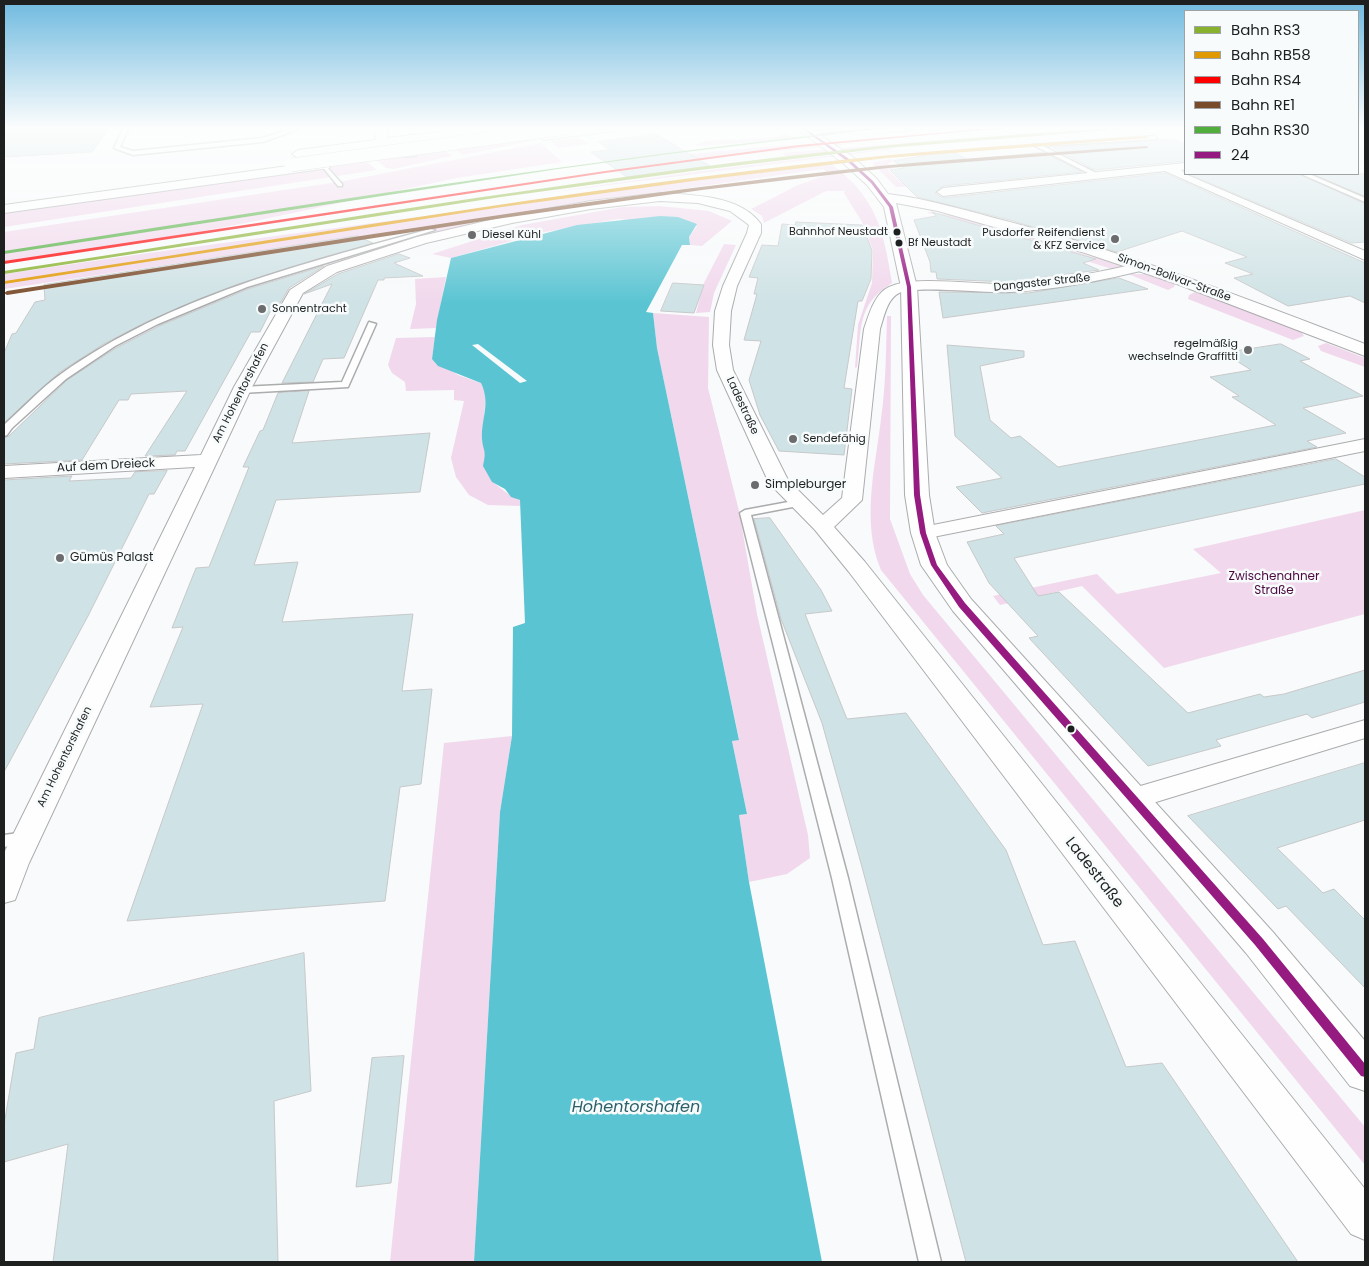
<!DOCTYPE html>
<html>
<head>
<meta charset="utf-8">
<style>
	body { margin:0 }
	#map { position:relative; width:1369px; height:1266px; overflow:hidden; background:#f8fafb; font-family:Poppins,sans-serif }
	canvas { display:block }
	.frame { position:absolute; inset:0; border:5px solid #1e2020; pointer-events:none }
	.legend { position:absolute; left:1184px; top:10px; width:175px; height:165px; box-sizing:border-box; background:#f7fbfc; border:1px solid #a0a3a4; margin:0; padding:6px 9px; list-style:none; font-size:15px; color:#1e2020 }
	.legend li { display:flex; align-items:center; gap:10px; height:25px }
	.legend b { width:25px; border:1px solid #a0a3a4 }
</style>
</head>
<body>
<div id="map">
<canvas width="1369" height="1266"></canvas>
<div class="frame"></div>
<ul class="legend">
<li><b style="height:6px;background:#88b12e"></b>Bahn RS3</li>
<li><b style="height:6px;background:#e19903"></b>Bahn RB58</li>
<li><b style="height:6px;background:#f00"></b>Bahn RS4</li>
<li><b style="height:6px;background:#7a4b2a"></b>Bahn RE1</li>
<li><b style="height:6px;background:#50ae3d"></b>Bahn RS30</li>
<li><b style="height:6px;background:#951b81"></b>24</li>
</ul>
</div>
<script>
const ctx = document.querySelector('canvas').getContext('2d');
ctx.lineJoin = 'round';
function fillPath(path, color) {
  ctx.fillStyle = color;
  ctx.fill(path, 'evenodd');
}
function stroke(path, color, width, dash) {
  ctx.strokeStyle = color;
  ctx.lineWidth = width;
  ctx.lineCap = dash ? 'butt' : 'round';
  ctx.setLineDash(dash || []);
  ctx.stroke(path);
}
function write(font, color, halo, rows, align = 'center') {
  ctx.font = font + ' Poppins,sans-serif';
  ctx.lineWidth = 5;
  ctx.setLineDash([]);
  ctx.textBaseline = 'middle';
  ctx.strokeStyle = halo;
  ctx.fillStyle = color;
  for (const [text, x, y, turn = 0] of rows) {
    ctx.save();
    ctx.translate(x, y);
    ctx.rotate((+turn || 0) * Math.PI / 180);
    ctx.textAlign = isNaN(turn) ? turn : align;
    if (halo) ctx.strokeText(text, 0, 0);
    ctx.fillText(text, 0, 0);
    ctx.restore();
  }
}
fillPath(new Path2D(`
	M947,127H1011L850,135Z
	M785,134L803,139L697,146L695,145L705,141L778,137Z
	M579,138L588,144L559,148L550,141Z
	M968,138L787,157L782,153Z
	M534,139L537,140L463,155L454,149Z
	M541,143L562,162L457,178L246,223L118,247L4,264V232L344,181Z
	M859,143L696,159L689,154L773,146Z
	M891,148L894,149L538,194L701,171Z
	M446,151L452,156L393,169L386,168L377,160Z
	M1185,155V160L956,185C935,182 917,187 896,187L872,163L890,159L894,162L888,163L893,169L888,170L902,183L1047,170Z
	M367,162L377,170L4,227V211Z
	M829,162C876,197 883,227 892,283C856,305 862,329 857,367L855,368L858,325L872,283L873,250L862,222L844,193L845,191H826L764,223L762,216L751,209L798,185L829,174L823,169L610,199L479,222L438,232L425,228L400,230L4,289V274L141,254Z
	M660,206L709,211L732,221L702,246L690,245L689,237L697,226L618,219L540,233L451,258L432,254L522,225L622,207Z
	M929,212L962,217L1093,257L1122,264L1121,267L1115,270L940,215L928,213Z
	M724,244L736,245L714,293L710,312L696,313L704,283Z
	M1128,274H1150L1176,282L1174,287L1168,290Z
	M446,277L436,328L410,329L416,304L415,279Z
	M1195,292L1300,330L1304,336L1293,340L1188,299L1189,295Z
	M653,313L709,317L708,388L739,511L757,614L808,835L810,858L787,874L749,882L739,815L747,814L732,741L739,739L657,348Z
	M887,316H891L890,519L910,574L923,595L1365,1127V1165L881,570C861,522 875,469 881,419C886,385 886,350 887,316Z
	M435,337L432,359L458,375L481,383L486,394L482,440L487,452L492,482C502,488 509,497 520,500L521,506L488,505L469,495L456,477L451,458L464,401L454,400V390L406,391L405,382L392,373L388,365L396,338Z
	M1326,343L1365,358V367L1321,351L1318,346Z
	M1365,510V614L1164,668L1082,586L1000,605L993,596L1097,574L1117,594L1221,573L1193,549Z
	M512,736L500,812L474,1262H390L444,743Z`), '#f1d8ec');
fillPath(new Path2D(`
	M660,216L678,217L697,224L689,237L690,245H682L646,312L653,313L657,348L739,740L732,741L747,814L739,815L749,882L822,1262H474L500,812L512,736L513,627L525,623L520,500L511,497L505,489L492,482L483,466C487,449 483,452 482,439C481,418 491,404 481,383L438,366L432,359L437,320L451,258L577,225Z`), '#5ac4d2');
fillPath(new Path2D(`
	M478,344L486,350L527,381L520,383L472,345Z`), '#f8fafb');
const building = new Path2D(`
	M4,127H110L92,152L4,157Z
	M656,134L710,166L627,177L591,152L609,150L599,142Z
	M1173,139L1185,144V161L1095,170L1053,148Z
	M952,151L968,160L1043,152L1082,172L943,186L935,193L943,198L1165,173L1365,263V303L1350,296L1288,306L1234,278L1253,274L1225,263L1247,257L1182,231L1117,252L1010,220L917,197L890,170L904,168L894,161Z
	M1189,174H1299L1365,204V242L1352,243Z
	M1313,174H1365V196Z
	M932,212L1096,259L1083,263L1099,270L1008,282L937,279L936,272H931L930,262L914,220L936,216Z
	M796,222L862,225L872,250L871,279L862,301H858L844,388L852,389L844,455L779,451L760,415L749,380L761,341L744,340L757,294H754L758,278L749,277L762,245L778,246L782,224L795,225Z
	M357,236L373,243L238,284L146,322L102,345L60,372L4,423V353L12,334L16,333L35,302L45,300L44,285Z
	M399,254L410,258L394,263L423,276L384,278V280H378L344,358L323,359L313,382L282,383L332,284L304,294L338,274Z
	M324,266L289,288L278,307L271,310L260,332H251L185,451H177L175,455L145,456L187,391L131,394L128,400H119L82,460L4,464V438L9,436L67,380L116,348L159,326L248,289Z
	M1119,278L1148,289L943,318L939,292L1028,293Z
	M673,283L704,285L694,313L661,311Z
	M1281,344L1310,359L1300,361L1363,396L1303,408L1346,433L1307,441L1317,447L982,513L956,487L1002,478L955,436L947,345L1024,351V357L980,366L990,420L1011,438L1020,436L1058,467L1276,425L1232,397L1239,396L1210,377L1251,370L1224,353Z
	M309,391L292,443L430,433L420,492L276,500L254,565L298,562L282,622L413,614L402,691L432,689L421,784L400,787L385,901L127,921L203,704L150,707L183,627L172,628L196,568L209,567L249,467H243L260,431L263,430L278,393Z
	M1336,459L1365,477V484L1014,558L1038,596L1059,592L1188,713L1260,694L1264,697L1284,694L1365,670V702L1312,718L1307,714L1216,740L1221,746L1148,766L1029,638L1038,636L989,583L967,542L1004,534L996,526Z
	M167,471L154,494H149L88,616L4,772V480L72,476L69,481L131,478L135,472Z
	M770,518L821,590L832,611L805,614L847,719L906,713L1006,850L1043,945L1075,941L1126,1067L1162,1063L1298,1262H966L862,867L822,723L781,619L754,519Z
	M1365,763V820L1277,848L1323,893L1334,889L1365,920V988L1286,906L1278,909L1188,816Z
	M304,953L311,1091L274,1101L278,1262H53L68,1144L4,1162V1125L16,1053L34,1049L39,1018Z
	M404,1056L391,1183L356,1187L372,1058Z`);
fillPath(building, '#cfe2e5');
stroke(building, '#c7c8c9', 1);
const lane = new Path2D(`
	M124,127H129L120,147L133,151L262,138L297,127H304L263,142L133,155L114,148Z
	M859,127H878L809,134L806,132Z
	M1155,136L1157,139L1043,146L1098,174L1096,177L1033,145Z
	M321,165H325L342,184V186H338Z
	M1301,174H1309L1365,198V202Z
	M430,229L435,230L247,287L158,324L115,346L66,379L12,428L7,435L4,436L5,424C24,407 41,388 61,374C171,296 302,264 430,229Z
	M369,322L376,324L348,387L241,393L236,390L241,387L342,382Z
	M799,500L803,501L804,503L803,505L751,515L848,878L941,1262H919L832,878L740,513L745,510Z
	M26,832L31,834L34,838L31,842L4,847V835Z`);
const street = new Path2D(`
	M1185,163V169L1181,170L1185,174L1365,251V260L1165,171L943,196L937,192L943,188Z
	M660,193C693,195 740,195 761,224V233L737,286L731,311L729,345L733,370L788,480L823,515L842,498L864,329C869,315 874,294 889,287C915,275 977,285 1008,284C1053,282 1100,272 1144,262L1151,266L1149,269C1103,280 1057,290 1010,292C986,294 917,285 899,293C887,299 884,317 880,329L862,500L834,527L865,562L1365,1189V1240L1351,1234L849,572L815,530L769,483L717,370L713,345L715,311L723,286L747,233L749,225L730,211L698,203L660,201L591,209L512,223L426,243L337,272L303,293L252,387L29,863L15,900L4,903V853L195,467L4,478V466L201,455L234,387L290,290L327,266L417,237L512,215L591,201Z
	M1365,439V451L923,539L916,537L912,533L916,529L923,527Z
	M1365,720V738L1130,810L1120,806L1116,799L1120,792Z`);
const secondary = new Path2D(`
	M376,127H388L387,138L480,127H511L505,131L393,145L416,150L418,153L416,156C399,160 369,149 376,127Z
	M589,127H620L614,131L544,140L538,136L544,132Z
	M795,127H808L853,157L877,179L888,194C930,199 970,212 1010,222C1131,254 1248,299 1365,344V356L1177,284L1085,253L938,211L896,203L917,287L929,495L935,533L947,565L971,599L1272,931L1365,1041V1091L1350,1086L1246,953L953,611L921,565L911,533L905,495L901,287L884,207L867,185L843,163Z`);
const highway = new Path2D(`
	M383,139L387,140L389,143L387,146L298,158L292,154L298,150Z
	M324,161L331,165L329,168L4,213V205Z`);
stroke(lane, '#abacad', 3);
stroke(street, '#abacad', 2);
stroke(secondary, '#abacad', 2);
stroke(highway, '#abacad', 2);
fillPath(lane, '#fefefe');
fillPath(street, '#fefefe');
fillPath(secondary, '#fefefe');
fillPath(highway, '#fefefe');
const highwayBridge = new Path2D(`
	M291,165L575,127`);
stroke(highwayBridge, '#abacad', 14, []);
stroke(highwayBridge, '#fefefe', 13);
fillPath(new Path2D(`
	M800,127H803L849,159L873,181L893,207L911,287L920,495L926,533L937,565L965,603L1263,939L1365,1064V1077L1361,1076L1255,945L959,607L931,565L920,533L914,495L907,287L889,207L871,183L847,161Z`), '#951b81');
fillPath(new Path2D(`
	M1135,127H1148L886,148L700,170L501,197L4,274V271C283,229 563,180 844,150C941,139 1038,133 1135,127Z`), '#88b12e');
fillPath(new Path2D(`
	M1147,136L1148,138L887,158L701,180L502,207L4,284L5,281C283,239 561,191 841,160C943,149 1045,143 1147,136Z`), '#e19903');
fillPath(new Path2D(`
	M1005,127H1015L799,147L605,173L4,264V261L605,171L799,145Z`), '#f00');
fillPath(new Path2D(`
	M1147,146L1148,148L888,168L702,190L503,218L7,295L4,293L7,291C285,249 562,201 842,170C943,159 1045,153 1147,146Z`), '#7a4b2a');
fillPath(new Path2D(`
	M885,127H894L669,154L558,169L4,254V251C297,206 590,159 885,127Z`), '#50ae3d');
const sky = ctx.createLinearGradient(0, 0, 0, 304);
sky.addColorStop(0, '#6fbadf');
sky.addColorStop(0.42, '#fcfdfd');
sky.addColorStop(1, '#fcfdfd00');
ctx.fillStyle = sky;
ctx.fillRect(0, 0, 1369, 304);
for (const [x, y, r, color] of [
	[897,232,4.5,"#1e2020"],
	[472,235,5,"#6a6c6d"],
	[1115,239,5,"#6a6c6d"],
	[899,243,4.5,"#1e2020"],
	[262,309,5,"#6a6c6d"],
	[1248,350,5,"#6a6c6d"],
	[793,439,5,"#6a6c6d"],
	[755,485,5,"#6a6c6d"],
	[60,558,5,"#6a6c6d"],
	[1071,729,4.5,"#1e2020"]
]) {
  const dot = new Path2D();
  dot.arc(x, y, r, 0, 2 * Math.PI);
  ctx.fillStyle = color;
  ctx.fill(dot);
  stroke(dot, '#f7fbfc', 2);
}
write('11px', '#1e2020', '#f7fbfc', [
	["Bahnhof Neustadt",888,232],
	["Bf Neustadt",908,243,"left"]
], 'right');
write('11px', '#1e2020', '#f7fbfc', [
	["Pusdorfer Reifendienst",1105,233,"right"],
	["& KFZ Service",1105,246,"right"],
	["Diesel Kühl",482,235],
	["Sonnentracht",272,309],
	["regelmäßig",1238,344,"right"],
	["wechselnde Graffitti",1238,357,"right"],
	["Sendefähig",803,439]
], 'left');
write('11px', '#1e2020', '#f7fbfc', [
	["Simon-Bolivar-Straße",1174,278,20],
	["Dangaster Straße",1042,283,-6],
	["Am Hohentorshafen",241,393,-63],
	["Ladestraße",742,406,65],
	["Am Hohentorshafen",65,757,-64]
]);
write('12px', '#1e2020', '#f7fbfc', [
	["Auf dem Dreieck",106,466,-3]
]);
write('12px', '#1e2020', '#f7fbfc', [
	["Simpleburger",765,485],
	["Gümüs Palast",70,558]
], 'left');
write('12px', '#4d0a41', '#f7fbfc', [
	["Zwischenahner",1274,577],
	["Straße",1274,591]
]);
write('15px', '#1e2020', '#f7fbfc', [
	["Ladestraße",1094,873,52]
]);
write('italic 16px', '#2b6069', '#f7fbfc', [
	["Hohentorshafen",636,1108]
]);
</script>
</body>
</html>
